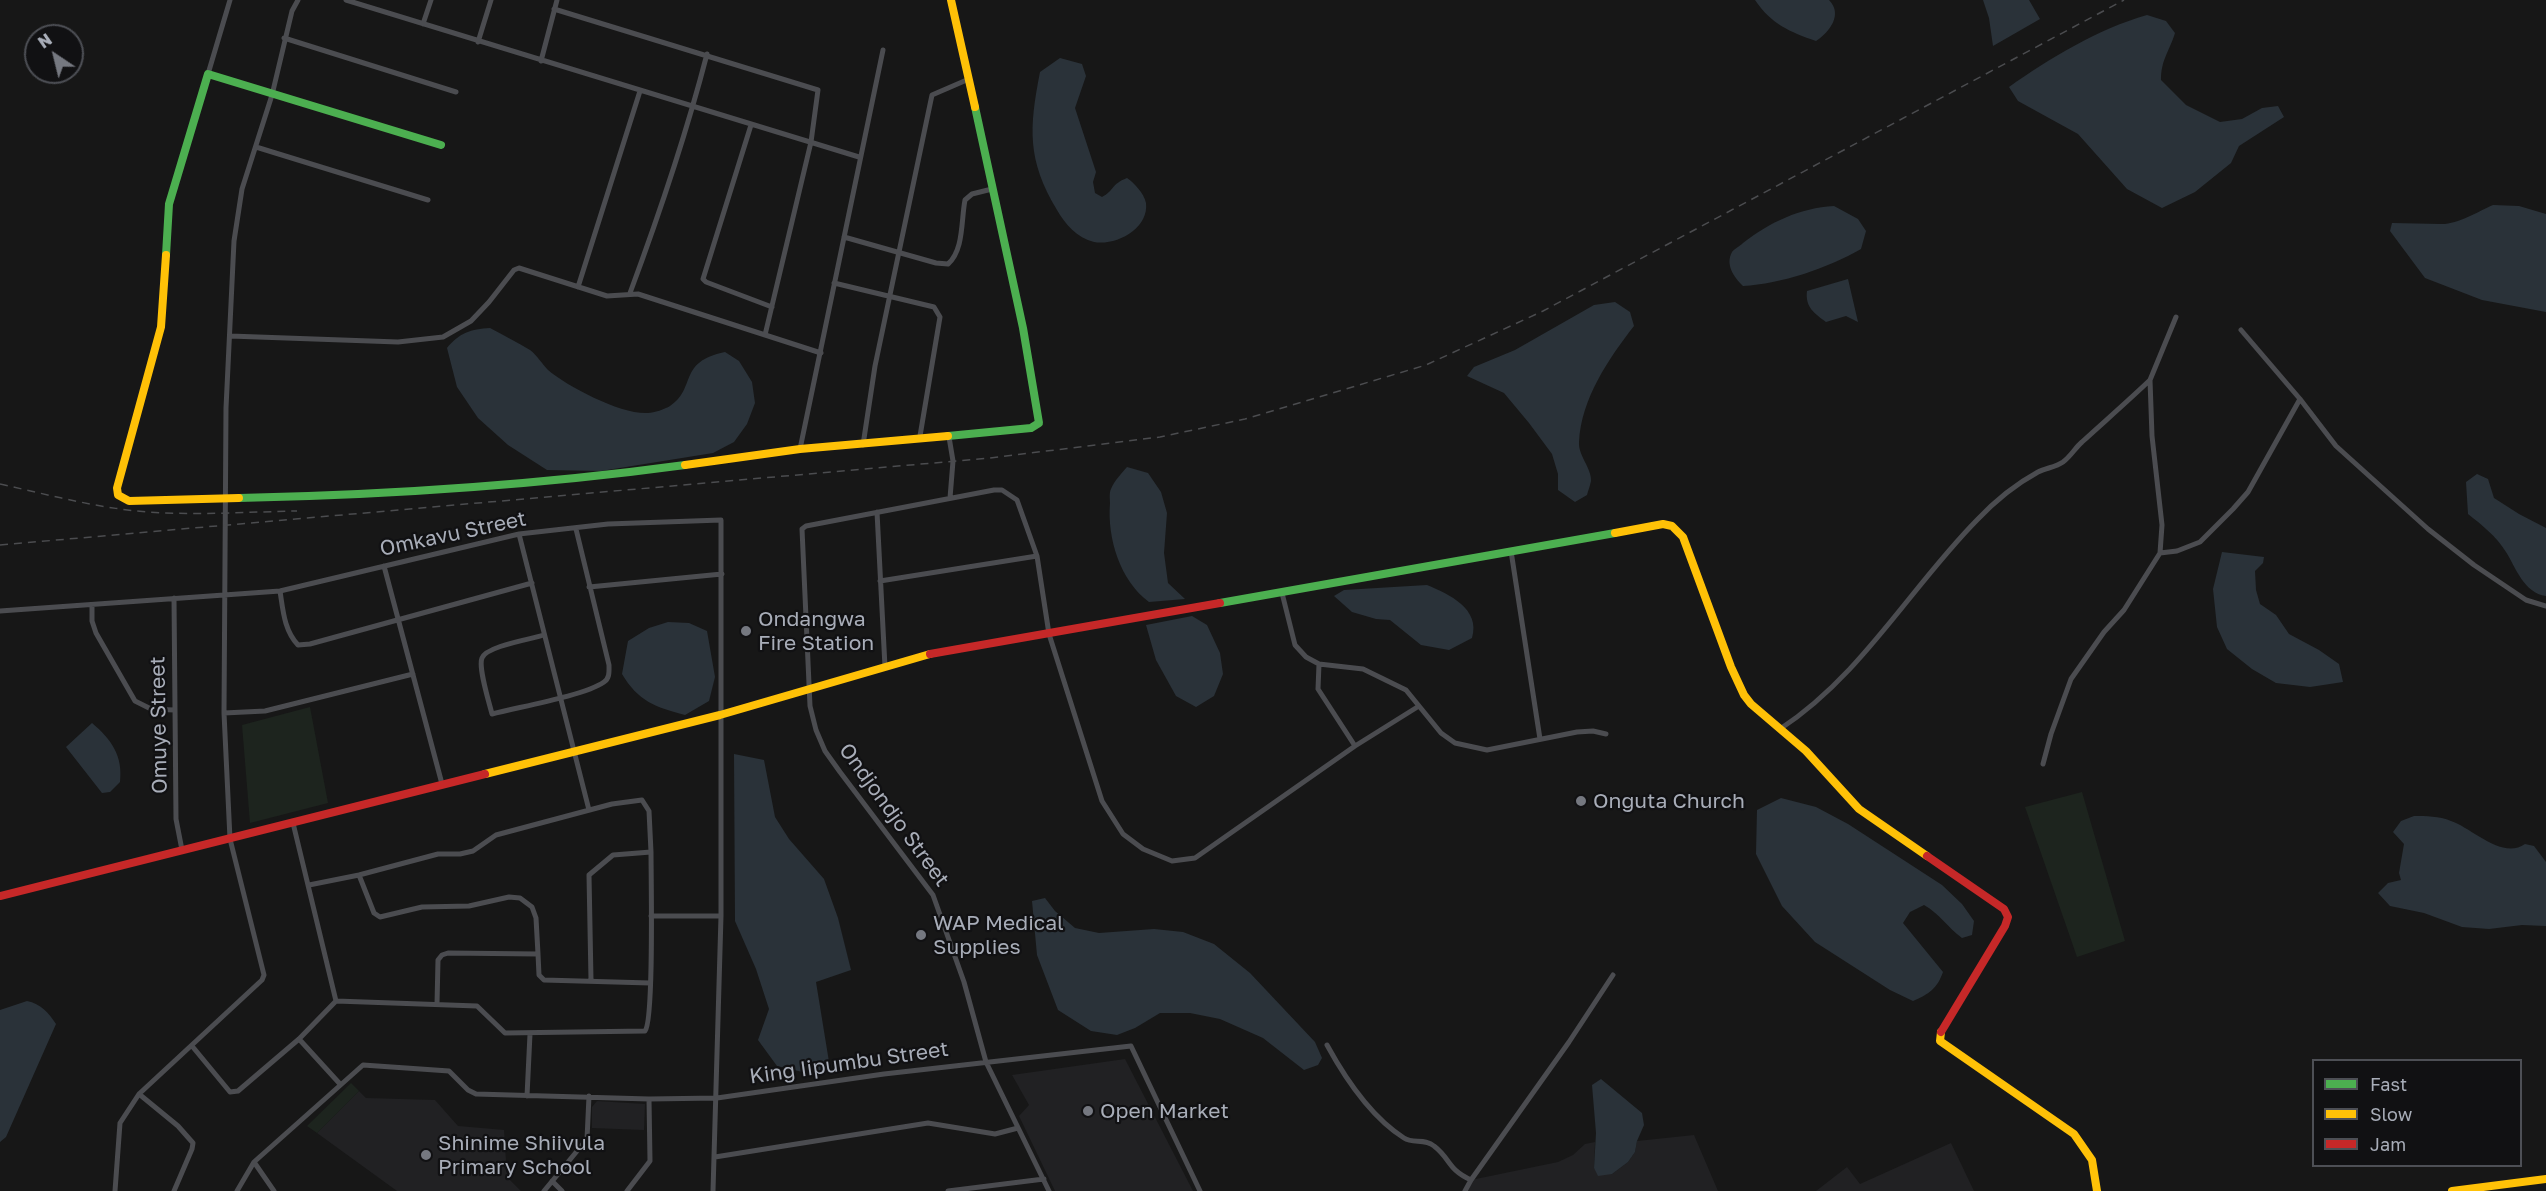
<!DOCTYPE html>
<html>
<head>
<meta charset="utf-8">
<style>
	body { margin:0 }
	#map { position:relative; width:2546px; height:1191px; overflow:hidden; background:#171717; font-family:"Golos Text",sans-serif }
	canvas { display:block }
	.legend { position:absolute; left:2312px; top:1059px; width:210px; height:108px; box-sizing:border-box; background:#111113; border:2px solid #4d4f55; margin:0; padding:8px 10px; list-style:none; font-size:18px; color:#a8adb8 }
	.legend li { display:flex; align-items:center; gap:12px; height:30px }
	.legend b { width:30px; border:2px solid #4d4f55 }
	.north { position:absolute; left:24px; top:24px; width:60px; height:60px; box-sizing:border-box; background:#111113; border:2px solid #4d4f55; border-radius:50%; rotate:325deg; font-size:16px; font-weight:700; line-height:24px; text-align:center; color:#a8adb8 }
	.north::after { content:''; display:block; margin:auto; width:21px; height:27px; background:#757880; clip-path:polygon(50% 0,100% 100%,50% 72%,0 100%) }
</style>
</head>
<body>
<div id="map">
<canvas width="2546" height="1191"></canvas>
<ul class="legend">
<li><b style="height:8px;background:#4caf50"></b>Fast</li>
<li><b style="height:8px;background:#ffc107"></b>Slow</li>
<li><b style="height:8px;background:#c62828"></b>Jam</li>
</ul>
<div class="north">N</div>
</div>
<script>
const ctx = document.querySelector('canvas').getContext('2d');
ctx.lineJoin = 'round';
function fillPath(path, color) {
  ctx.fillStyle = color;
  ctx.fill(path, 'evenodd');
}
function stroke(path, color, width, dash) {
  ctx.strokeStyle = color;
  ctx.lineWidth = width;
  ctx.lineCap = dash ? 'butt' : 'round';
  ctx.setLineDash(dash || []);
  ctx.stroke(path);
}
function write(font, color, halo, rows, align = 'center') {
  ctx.font = font + ' "Golos Text",sans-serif';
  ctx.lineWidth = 4.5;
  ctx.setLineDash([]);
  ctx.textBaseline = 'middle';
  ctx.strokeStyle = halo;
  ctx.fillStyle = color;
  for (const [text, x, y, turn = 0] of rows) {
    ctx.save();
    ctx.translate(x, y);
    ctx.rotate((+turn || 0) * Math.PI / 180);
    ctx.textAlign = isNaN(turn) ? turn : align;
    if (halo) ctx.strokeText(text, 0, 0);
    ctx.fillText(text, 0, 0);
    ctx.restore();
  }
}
fillPath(new Path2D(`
	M1125,1059L1193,1191H1055L1019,1116L1029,1105L1012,1075Z
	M359,1091L366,1098L435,1100L458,1126L504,1130L507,1177L521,1191H397L317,1133Z
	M597,1101L645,1104L644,1130L592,1128V1107Z
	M1694,1135L1718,1191H1465L1471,1180L1558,1162L1573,1155L1585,1144L1595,1142L1594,1168L1612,1174L1628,1162L1635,1152L1637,1141Z
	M1951,1143L1974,1191H1816L1847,1167L1860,1184Z`), '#212123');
fillPath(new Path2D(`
	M310,707L328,803L250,823L242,725Z
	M2082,792L2125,941L2077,957L2025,807Z
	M351,1083L359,1091L317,1133L307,1126Z`), '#1d241e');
fillPath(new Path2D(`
	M1755,0H1829C1843,14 1830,32 1816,41C1790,32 1771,24 1755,0Z
	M1983,0H2029L2040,19L1993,46L1989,18Z
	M2147,15L2166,21L2175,33C2169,52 2161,60 2161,80L2186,105L2220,122L2242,119L2262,108L2278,106L2284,117L2239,146L2231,163L2195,192L2162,208L2127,189L2078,134L2018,101L2009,87C2050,58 2098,29 2147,15Z
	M1060,58L1082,64L1086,76L1075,108L1096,172L1093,182L1095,193L1102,197C1114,191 1111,184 1127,178C1134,183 1144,193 1146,203C1149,229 1116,246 1094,242C1077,238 1065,224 1057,210C1027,160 1029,128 1040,72Z
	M2493,205L2519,206L2546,214V312L2482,300L2425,278L2390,231L2392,223C2408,223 2424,224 2440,224C2457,225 2477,212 2493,205Z
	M1834,206L1858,219L1866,231L1861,249C1828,268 1781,284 1743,286C1734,277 1725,265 1732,252C1734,249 1740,246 1743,243C1770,222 1800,208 1834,206Z
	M1848,279L1858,322L1846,316L1826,322C1814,313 1805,307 1807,291Z
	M1615,302L1630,312L1634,326C1609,358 1581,399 1579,442C1578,455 1592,469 1591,481C1590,486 1588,491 1587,495L1575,502L1558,490V474L1552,454L1529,423L1504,393L1467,376L1474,367L1515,350L1594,305Z
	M490,328C503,335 517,342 530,350C537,355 542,364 548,370C568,387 622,415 648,413C654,413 665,409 670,406C697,388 677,362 725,352L739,361L752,382L755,403L747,424L734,442L713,453L601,471L547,470L508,445L478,418L457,387L447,348C459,333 471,329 490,328Z
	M1127,467L1148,473L1161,492L1167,513L1164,553L1168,583L1185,599L1149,602C1120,581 1107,538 1110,503C1110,499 1109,493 1111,489C1114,481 1122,473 1127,467Z
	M2477,474L2488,479L2494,498L2519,514L2546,528V596C2524,593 2516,568 2506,552C2496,536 2482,525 2468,514L2466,482Z
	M2222,552L2264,557L2263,563L2255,571L2256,590L2260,604L2276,615L2289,634L2319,650L2339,664L2343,682L2310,687L2276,683L2252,669L2227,649L2217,627L2213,589Z
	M1427,585C1449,594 1481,609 1472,638L1449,650L1421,645L1390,620L1376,619L1352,612L1334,596L1344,590Z
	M1192,616L1207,625L1220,653L1223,674L1214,696L1196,707L1176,696L1156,660L1146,625Z
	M668,622L689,623L707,631L715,677L709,701L685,715C655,707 638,701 622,674L628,641L649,628Z
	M92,723C112,740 123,756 120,782L110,792L102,793L66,747Z
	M734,754L764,760L775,817L789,839L824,879L838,918L851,970L816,982L830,1068L811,1074L777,1066L758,1040L769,1009L756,969L735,921Z
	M1781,798L1816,807L1848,824L1942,885L1962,904L1974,921L1972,935L1962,938C1947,927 1940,914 1924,905L1910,912L1903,923L1943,972C1937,989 1929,994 1913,1001L1890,990L1815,942L1782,906L1756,854L1757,810Z
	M2414,816C2426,816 2439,816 2451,821C2472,828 2502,860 2525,844L2534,846L2546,862V926L2522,925L2489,929L2462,927L2424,913L2390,906L2378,893L2388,883L2401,880L2399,873L2404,844L2393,832L2401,821Z
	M1045,898L1055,911L1075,928L1099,933L1154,929L1183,932L1214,944L1250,973L1315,1042L1322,1058L1318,1065L1304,1070L1263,1038L1220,1019L1190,1013H1160L1135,1028L1117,1035L1091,1031L1058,1010L1037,955L1032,901Z
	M27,1001C41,1004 48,1012 56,1024L6,1137L0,1142V1010Z
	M1601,1079L1642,1113L1644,1125L1637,1141L1635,1152L1628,1162L1612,1174L1598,1176L1594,1168L1596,1133L1592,1085Z`), '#2a3239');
stroke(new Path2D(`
	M346,0L859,157
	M554,9L818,90L811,142L765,335
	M423,24L431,0
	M284,38L456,92
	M478,42L491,0
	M541,61L557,0
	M208,74L230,0
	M751,125L703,279L706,282L772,307
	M256,147L428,200
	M844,237L936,263L948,264C964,250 961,220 965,200L972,194L992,189
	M834,283L934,307L940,317L920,436
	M578,287L640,91
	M630,293C659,215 686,135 707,54
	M2241,330L2300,399L2336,446L2428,529L2474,565L2526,600L2546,606
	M230,336L398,342L443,337L471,321L489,302L514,270L519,268L607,296L638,294L821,353
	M949,437L953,461L950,498
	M863,445L875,366L932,95L969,79
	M800,449L883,50
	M877,512L885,667
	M519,534L589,810
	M1511,551L1540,739
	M2160,553L2177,551L2200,542L2233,509L2248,492L2300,399
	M384,566L442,784
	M880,581L1037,556
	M589,587L722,574
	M280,591C283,610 284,630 298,645L310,644L532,583
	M1282,593L1295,645L1306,657L1319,664L1363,669L1406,690L1441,733L1455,743L1487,750L1577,732L1593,731L1606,734
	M174,598L176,819L182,850
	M92,606V621L96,633L135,701L151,709L174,710
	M0,611L280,591L519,534L608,524L721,520V916L713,1191
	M544,635C532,639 486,646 482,658C478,667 489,702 492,714C518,707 584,696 604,682C610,678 609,671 609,665L576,529
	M1319,664L1318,689L1355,746
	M224,713L265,711L413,674
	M1780,729C1861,676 1910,588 1977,520C1994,502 2016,484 2038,472C2046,468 2056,467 2063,462C2071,456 2075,448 2082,442C2105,421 2128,401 2150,380
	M2043,764L2051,734L2071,679L2104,632L2124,610L2160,553L2162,525L2152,436L2150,380L2176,317
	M293,823L336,1001
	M359,875L374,913L380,917L422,907L469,906L509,897L520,898L532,907L536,918L538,954
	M309,885L359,875L438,854H460L473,851L496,835L612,804L642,800L649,811L651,852L613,855L589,875L591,980
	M651,916H721
	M336,1001L477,1006L505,1033L645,1031C654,1020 651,876 651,852
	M437,1004L438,960L442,955L448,953L538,954L539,975L544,980L650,983
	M299,1039L340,1084
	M1327,1045C1345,1078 1371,1117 1404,1138C1413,1144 1425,1138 1434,1146C1451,1159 1447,1169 1471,1180
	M192,1046L230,1092L238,1091L299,1039L336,1001
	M139,1094L178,1126L193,1143L192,1149L174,1191
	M527,1096L530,1034
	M715,1157L928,1123L995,1134L1018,1128
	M254,1162L274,1191
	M552,1181L562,1191
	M115,1191L120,1123L139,1094L262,980L264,975L230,839L224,713L226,408L234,241L242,189L272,95L292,11L298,0
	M237,1191L254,1162L363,1065L449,1071L468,1090L476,1094L649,1099L717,1098L884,1074L1131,1046L1200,1191
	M544,1191L587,1139L589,1096
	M627,1191L650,1161L649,1099
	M948,1191L1044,1179
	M1049,1191L986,1062L964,982L933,895L840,772L825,751L816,730L810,706L802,529L806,526L994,490H1002L1017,500L1037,556L1049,634L1102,801L1123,834L1143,849L1172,861L1195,858L1355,746L1419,706
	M1465,1191L1471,1180L1569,1042L1613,975`), '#4b4c50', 5);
stroke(new Path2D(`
	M166,255L169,204L208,74L441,145
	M948,436L1031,428L1039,423L1023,328L975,107
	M239,498C389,495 537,485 685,465
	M1220,603L1615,533`), '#4caf50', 8);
stroke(new Path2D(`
	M951,0L975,107
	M166,255L161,327L117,488L118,495L129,501L239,498
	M685,465L800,449L948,436
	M1615,533L1663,524L1672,526L1683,537L1731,667L1744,695L1751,704L1806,751L1859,809L1927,856
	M485,774L720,715L930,654
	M1941,1032L1940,1041L2074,1134L2092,1160L2097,1191
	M2452,1191L2546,1179`), '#ffc107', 8);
stroke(new Path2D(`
	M930,654L1220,603
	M1927,856L2004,909L2008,917L2005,926L1941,1032
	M0,896L485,774`), '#c62828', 8);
stroke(new Path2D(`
	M0,484C45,494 90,506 136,511C189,516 244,512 297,511
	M0,545L990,458L1160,437L1245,419L1426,365L1543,311L2124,0`), '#4b4c4f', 1.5, [8, 6]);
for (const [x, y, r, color] of [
	[746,631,6,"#757880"],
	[1581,801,6,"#757880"],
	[921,935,6,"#757880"],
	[1088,1111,6,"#757880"],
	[426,1155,6,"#757880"]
]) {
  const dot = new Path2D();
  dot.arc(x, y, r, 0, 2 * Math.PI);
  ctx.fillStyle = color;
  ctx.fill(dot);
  stroke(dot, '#111113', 2);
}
write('21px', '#a8adb8', '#111113', [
	["Omkavu Street",453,534,-12],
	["Omuye Street",159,725,-91],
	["Ondjondjo Street",894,815,54],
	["King Iipumbu Street",849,1063,-8]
]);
write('21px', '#a8adb8', '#111113', [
	["Ondangwa",758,619],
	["Fire Station",758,643],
	["Onguta Church",1593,801],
	["WAP Medical",933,923],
	["Supplies",933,947],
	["Open Market",1100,1111],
	["Shinime Shiivula",438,1143],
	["Primary School",438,1167]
], 'left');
</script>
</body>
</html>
